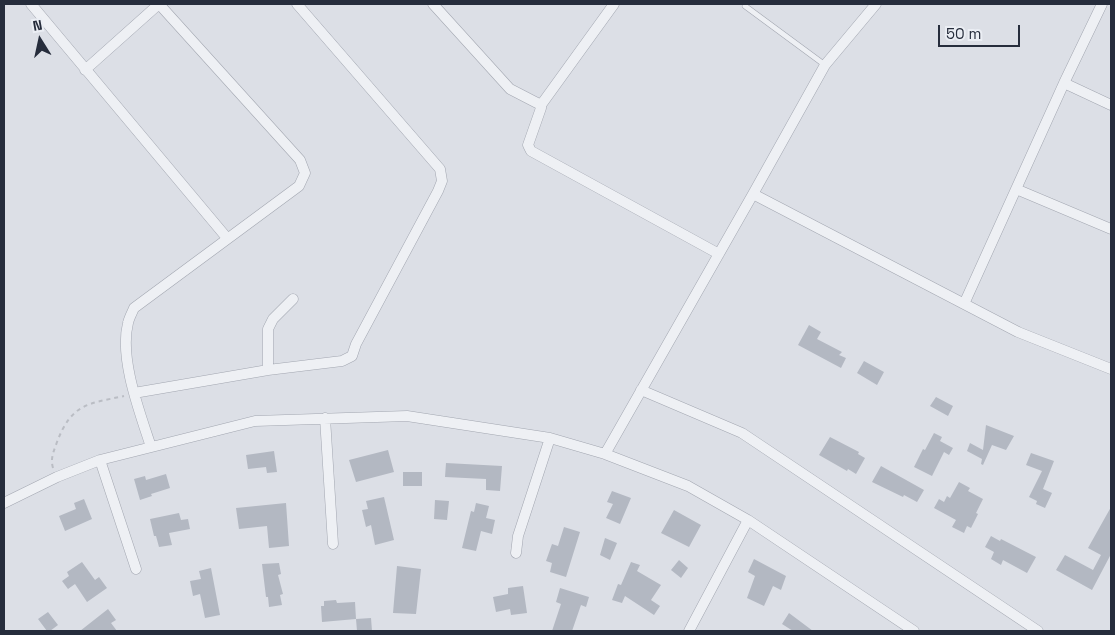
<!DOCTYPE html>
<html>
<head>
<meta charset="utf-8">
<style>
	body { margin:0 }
	#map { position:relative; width:1115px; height:635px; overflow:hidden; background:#dcdfe6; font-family:"Space Grotesk",sans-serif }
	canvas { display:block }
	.frame { position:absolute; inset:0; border:5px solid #262d3c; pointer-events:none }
	.north { position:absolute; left:15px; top:15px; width:50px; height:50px; -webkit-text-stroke:4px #ebeef4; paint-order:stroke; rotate:350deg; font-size:14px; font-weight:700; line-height:20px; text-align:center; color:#262d3c }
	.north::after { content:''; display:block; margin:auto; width:18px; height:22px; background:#262d3c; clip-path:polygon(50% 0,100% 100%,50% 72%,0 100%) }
	.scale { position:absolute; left:938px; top:25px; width:82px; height:22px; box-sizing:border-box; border:2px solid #262d3c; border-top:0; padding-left:6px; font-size:15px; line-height:18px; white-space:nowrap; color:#262d3c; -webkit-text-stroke:4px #ebeef4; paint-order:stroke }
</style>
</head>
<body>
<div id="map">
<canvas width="1115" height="635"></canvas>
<div class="frame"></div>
<div class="north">N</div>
<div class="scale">50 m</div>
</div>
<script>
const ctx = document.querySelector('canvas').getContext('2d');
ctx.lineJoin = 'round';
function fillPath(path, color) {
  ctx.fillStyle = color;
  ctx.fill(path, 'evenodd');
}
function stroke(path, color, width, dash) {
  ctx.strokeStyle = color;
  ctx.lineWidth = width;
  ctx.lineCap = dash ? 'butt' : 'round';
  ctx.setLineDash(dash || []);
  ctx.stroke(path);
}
fillPath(new Path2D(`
	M809,325L821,332L817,339L842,352L839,355L846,358L841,368L798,345Z
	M864,361L884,372L877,385L857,373Z
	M936,397L953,406L948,416L930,406Z
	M986,425L1014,436L1006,450L992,445L983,465L981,464L982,459L967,451L970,443L983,450Z
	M934,433L942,437L940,441L953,448L949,455L944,452L932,476L914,467L923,449L925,450Z
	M830,437L859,452L858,454L865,458L856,474L848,469L847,471L819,455Z
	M388,450L394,472L356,482L349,460Z
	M274,451L277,472L267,473L266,467L248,469L246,455Z
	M1031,453L1054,461L1043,489L1052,493L1045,508L1036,504L1037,501L1029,497L1042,471L1026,465Z
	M446,463L502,466L500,491L486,490V479L445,477Z
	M881,466L924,490L917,502L904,495L903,497L872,482Z
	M403,472H422V486H403Z
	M166,474L170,488L151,494L152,496L140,500L134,479L145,476L146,480Z
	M959,482L970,488L968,491L983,499L976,513L978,514L971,528L967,526L964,533L952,527L956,520L934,508L939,499L944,502L947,496L950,498Z
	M612,491L631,498L620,524L606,518L613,504L607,502Z
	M384,497L394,540L375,545L371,525L366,527L362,510L368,509L366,501Z
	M84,499L92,519L65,531L59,516L76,509L74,503Z
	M435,500L449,501L447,520L434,519Z
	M286,503L289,546L269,548L267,526L239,529L236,508Z
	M476,503L489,506L486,518L495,520L492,534L481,531L476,551L462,548L471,511L474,512Z
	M1111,507V554L1092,590L1056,570L1065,555L1093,570L1101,555L1088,548Z
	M674,510L701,525L689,547L661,533Z
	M179,513L181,520L188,519L190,529L169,533L172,545L159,547L156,536H154L150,519Z
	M564,527L580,532L566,577L550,572L552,563L546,561L552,544L558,546Z
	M991,536L1000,541L1001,539L1036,557L1027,573L1003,560L1001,565L991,559L994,552L985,547Z
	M605,538L617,543L610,560L600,555Z
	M754,559L786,576L781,590L773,586L764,606L747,598L755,576L748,572Z
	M679,560L688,568L681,578L671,570Z
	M82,562L95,580L99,577L107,588L87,602L75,584L68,589L62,581L69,576L67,572Z
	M631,562L640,565L637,571L661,585L651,600L660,606L654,615L625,596L622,603L612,600L618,584L621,585Z
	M279,563L281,574L278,575L283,594L280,595L282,605L269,607L268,597H266L262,564Z
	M397,566L421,569L416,614L393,613Z
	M211,568L220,615L205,618L200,594L193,596L190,581L201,579L199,571Z
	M523,586L527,613L511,615L510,609L496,612L493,597L508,594V588Z
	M560,588L589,597L586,607L581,605L572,631H552L561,604L556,602Z
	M336,600L337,603L355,602L356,619L322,622L321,606H324V601Z
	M108,609L116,620L111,623L117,631H80Z
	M48,612L58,625L50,631H47L38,619Z
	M789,613L813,631H793L782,624Z
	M371,618L372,631H357L356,619Z`), '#b3b8c2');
const service = new Path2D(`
	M745,6L825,65`);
const minor = new Path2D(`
	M31,4L227,238
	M433,4L510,89L541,105V108L528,145L531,151L719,254
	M85,70L159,4
	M1064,83L1111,105
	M541,105L614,4
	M1016,189L1111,229
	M753,194L1018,332L1111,369
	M964,304L1064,83L1102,4
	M268,370V329L273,319L293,299
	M641,390L742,433L1038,631
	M134,393L268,370L342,361L352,356L356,344L438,191L442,181L440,169L297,4
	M325,418L333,544
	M151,447C140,413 119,359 128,323C129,318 132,313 134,308L299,186L305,173L300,160L159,4
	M605,454L753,194L825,65L876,4
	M100,460L136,569
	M4,503L57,477L100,460L255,421L407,416L550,438L605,454L688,486L748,520L914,631
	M516,553L518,536L550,438
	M689,631L748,520`);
stroke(service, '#a2a6b0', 6);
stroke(minor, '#a2a6b0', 11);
stroke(new Path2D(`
	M53,468C50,458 54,451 57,442C72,403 88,404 124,396`), '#babdc4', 2, [4, 4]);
stroke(service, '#eef0f4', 5);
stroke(minor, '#eef0f4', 10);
</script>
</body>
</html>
